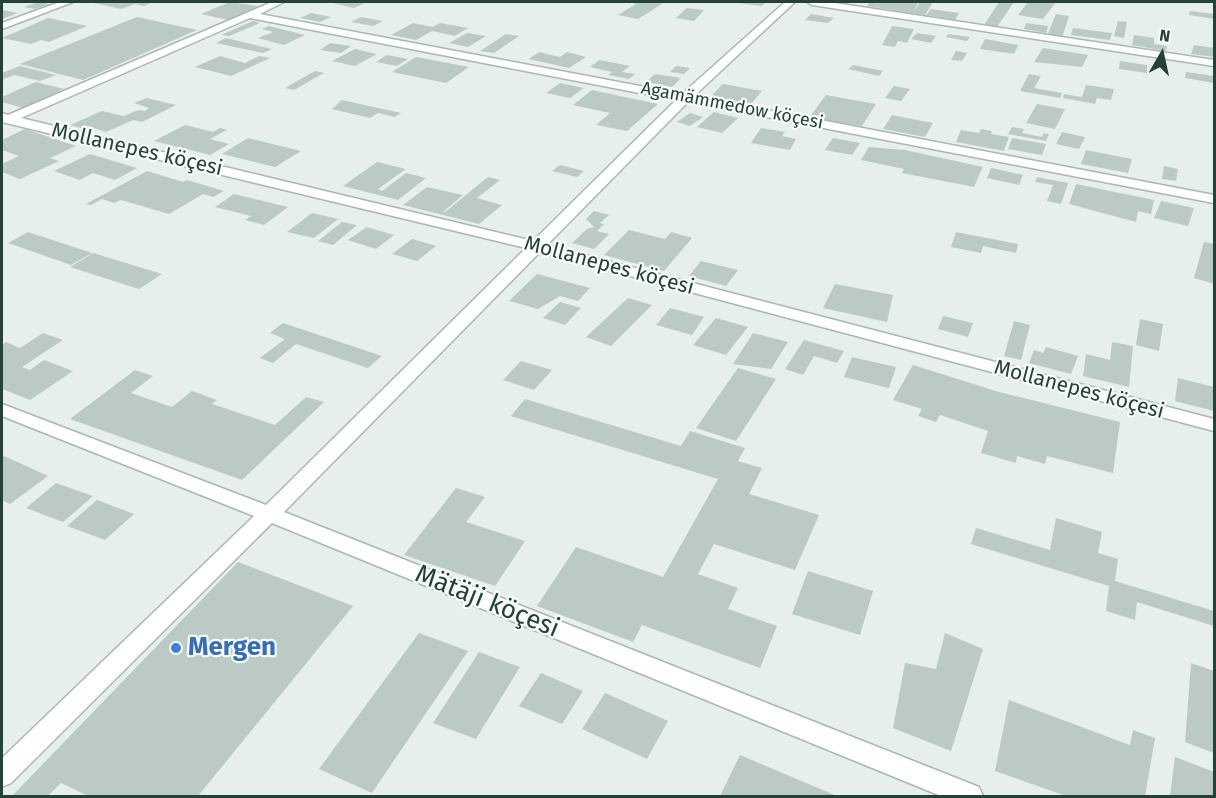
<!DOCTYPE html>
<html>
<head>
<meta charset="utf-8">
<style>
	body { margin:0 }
	#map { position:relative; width:1216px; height:798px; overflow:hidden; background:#e6efeb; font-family:"Fira Sans",sans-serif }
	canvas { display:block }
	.frame { position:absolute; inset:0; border:3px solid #24423a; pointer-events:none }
	.north { position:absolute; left:1132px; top:24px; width:60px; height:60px; -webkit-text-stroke:4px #f7fbf9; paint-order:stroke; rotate:9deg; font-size:16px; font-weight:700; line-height:24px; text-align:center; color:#24423a }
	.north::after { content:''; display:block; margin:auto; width:21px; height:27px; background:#24423a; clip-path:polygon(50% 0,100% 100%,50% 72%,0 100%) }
</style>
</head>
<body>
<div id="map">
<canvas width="1216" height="798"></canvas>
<div class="frame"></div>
<div class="north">N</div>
</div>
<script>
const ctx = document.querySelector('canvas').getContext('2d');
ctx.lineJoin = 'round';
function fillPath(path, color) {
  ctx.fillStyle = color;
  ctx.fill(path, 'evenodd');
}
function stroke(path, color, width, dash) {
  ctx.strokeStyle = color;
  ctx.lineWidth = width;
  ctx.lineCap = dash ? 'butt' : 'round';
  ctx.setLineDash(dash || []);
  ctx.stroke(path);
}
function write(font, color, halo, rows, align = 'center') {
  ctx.font = font + ' "Fira Sans",sans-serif';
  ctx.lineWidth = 4.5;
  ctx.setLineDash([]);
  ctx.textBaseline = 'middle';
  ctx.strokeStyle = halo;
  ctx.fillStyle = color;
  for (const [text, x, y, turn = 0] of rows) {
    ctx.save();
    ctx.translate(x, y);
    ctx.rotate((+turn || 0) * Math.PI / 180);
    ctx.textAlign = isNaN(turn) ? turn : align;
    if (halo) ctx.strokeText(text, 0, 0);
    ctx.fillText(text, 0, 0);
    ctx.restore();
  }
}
fillPath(new Path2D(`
	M39,2L50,4L35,9L24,7Z
	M89,2H142L151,3L144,6L135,4L121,9Z
	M230,2L258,6L229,20L201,14Z
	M329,2H367L354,8Z
	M630,2H665L638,19L618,15L636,4Z
	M729,2H767L761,6Z
	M870,2H918L914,11L920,2H933L925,15L867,6Z
	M999,2H1014L997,27L984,25Z
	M1028,2H1056L1043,19L1018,15Z
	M687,8L704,10L694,21L676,18Z
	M931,9L959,13L955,20L926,15Z
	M2,10L18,13L2,19Z
	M1190,11L1214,14V19L1189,15Z
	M311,13L331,17L320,22L300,18Z
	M811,14L834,18L828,23L805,20Z
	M1056,14L1069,16L1062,38L1047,36Z
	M137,17L197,30L83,80L20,64Z
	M361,17L383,21L373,26L351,22Z
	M48,18L87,26L49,42L41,40L31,44L2,38Z
	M253,21L260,23L229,36L221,35Z
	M1118,21L1127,22L1124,38L1114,36Z
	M413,23L433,27L440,23L468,28L455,36L432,31L416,40L391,35Z
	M1026,23L1048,26L1046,33L1024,29Z
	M269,26L305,35L284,45L258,38L273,32L262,29Z
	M892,26L914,29L907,43L898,41L895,47L882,45Z
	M1073,28L1112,33L1110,40L1071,35Z
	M467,33L486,36L468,47L449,43Z
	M917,33L936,36L931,43L911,39Z
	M506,34L519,36L494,53L480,51Z
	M948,34L970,37L967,41L946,37Z
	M1134,35L1154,38V44L1167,46L1166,51L1132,45Z
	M226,38L272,49L263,53L216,43Z
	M985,39L1018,45L1014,54L980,49Z
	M330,43L351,46L341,53L320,50Z
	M1194,45L1214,48V57L1191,54Z
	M1043,48L1088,55L1082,67L1034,62Z
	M355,49L377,54L355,66L332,61Z
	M956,51L967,53L962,61L951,60Z
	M539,52L560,57L567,52L586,57L569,68L529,59Z
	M387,55L408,59L397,66L376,62Z
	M220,56L245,63L259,56L270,58L231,76L195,67Z
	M416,57L469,67L446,83L392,72Z
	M599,60L630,66L622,72L635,74L629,79L608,75L612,72L590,67Z
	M1120,61L1147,65V73L1119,69Z
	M853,65L883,71L879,76L848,69Z
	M20,66L56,75L40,81L14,75L2,80V73Z
	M676,66L690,68L684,74L670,72Z
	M315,71L324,73L294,90L285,88Z
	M1186,72L1214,76V83L1185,78Z
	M655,74L681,78L672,87L646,82Z
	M1029,74L1041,76L1034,88L1062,93L1060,98L1020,91Z
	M36,82L64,89L23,108L2,102V97Z
	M560,83L584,88L570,98L546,93Z
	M723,84L762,91L751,104L711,96Z
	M1086,85L1114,89L1111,100L1097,98L1095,104L1063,98L1064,94L1082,97Z
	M894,86L910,89L901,101L885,98Z
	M592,90L658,104L627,131L596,125L610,113L573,105Z
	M826,95L876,104L862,126L809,118Z
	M147,98L176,105L142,122L133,120L106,132L88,126L81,128L70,125L102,111L124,116L138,110L145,111L149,108L134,103Z
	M342,100L401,113L395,117L378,113L370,118L332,109Z
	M1037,104L1065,109L1055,129L1026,123Z
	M714,112L738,118L722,133L697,127Z
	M690,113L703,117L690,126L677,122Z
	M892,115L933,123L925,137L883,129Z
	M185,125L213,132L220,128L227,130L210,139L229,144L210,155L154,141Z
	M1012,127L1024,129L1022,133L1042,137L1044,133L1049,134L1046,141L1008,134Z
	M761,128L785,132L782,136L796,139L790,150L751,143Z
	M25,129L76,146L50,158L59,161L20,179L2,172V164L19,156L2,150V140Z
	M981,129L992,131L991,134L1009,137L1004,151L956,142L961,130L979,133Z
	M1062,132L1085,137L1079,149L1056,144Z
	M248,138L301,151L275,167L222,154Z
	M833,138L860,143L852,155L825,150Z
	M1012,138L1046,144L1042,155L1008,149Z
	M869,147L905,150L983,167L974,187L902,173L904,169L861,160Z
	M1086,150L1132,159L1128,173L1081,164Z
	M90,154L137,168L115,180L93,173L80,180L54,171Z
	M377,162L406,169L378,189L382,191L406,173L426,178L398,200L343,186Z
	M560,165L584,171L577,177L552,171Z
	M1164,166L1178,169L1176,181L1162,179Z
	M991,168L1023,175L1019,185L987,178Z
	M147,171L183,182L187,180L224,191L213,197L203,194L169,214L121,200L114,203L102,199L91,205L86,204Z
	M488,177L500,180L477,198L502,205L479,224L403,205L427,187L463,195L443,212H445Z
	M1037,177L1068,183L1061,204L1047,201L1053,185L1035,182Z
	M1076,184L1154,200L1151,214L1138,211L1136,222L1069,204Z
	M234,194L288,207L264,225L245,220L251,216L215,207Z
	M1161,201L1194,208L1188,226L1154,218Z
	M594,211L609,215L600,223L604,224L597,231L609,234L594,249L572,243L587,229L594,227L586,219Z
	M312,213L338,219L314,238L287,232Z
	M342,222L357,225L333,245L318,241Z
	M367,227L394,235L376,249L348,240Z
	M629,230L665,239L671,232L692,238L664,271L604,255Z
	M28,232L92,253L71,265L8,243Z
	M956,232L1018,244L1016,253L983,246L981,253L951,247Z
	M412,239L436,246L417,261L392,254Z
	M1204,242L1214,244V284L1194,278Z
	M93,253L162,274L139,289L70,267Z
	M701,261L738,270L726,286L689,276Z
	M537,274L590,288L578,301L560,296L538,309L509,301Z
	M835,284L893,295L887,322L823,308Z
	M628,298L652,305L611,346L586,337Z
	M560,302L581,308L565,325L543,318Z
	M670,308L704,317L692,335L656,325Z
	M943,316L973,323L968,337L938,329Z
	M716,318L748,327L726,355L693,345Z
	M1140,319L1163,324L1159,351L1136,345Z
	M1014,321L1030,325L1021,360L1004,356Z
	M283,323L382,356L368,368L296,344L273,363L260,358L285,339L270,333Z
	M43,333L63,340L22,367L30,370L44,360L73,371L30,400L2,389V345L6,342L20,348Z
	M753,333L788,342L771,369L733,364Z
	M804,340L844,351L837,363L814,356L803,375L785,369Z
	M1112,342L1133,346L1129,387L1083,376L1086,354L1110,360Z
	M1046,347L1078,356L1071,374L1029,363L1034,350L1043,353Z
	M852,357L896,367L889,388L844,377Z
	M521,361L552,370L534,390L503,380Z
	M913,365L999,392L1120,422L1113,473L1047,456L1045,464L1017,456L1016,463L981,453L988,431L940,415L936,422L918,416L922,409L893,400Z
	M738,368L776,379L736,441L696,428Z
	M135,370L153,376L131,393L172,407L192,391L217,400L212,404L275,425L306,397L324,402L242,480L70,419Z
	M1178,378L1214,387V411L1175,401Z
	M525,399L681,446L690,431L745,448L738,461L762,468L749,494L819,515L795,570L714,544L698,574L738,588L728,609L777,626L760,668L642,625L633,642L537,606L576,547L663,577L718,479L511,416Z
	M2,455L48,476L10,504L2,500Z
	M56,483L93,496L63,522L26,508Z
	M456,488L485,497L466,522L525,541L495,586L404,555Z
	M97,500L134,514L105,540L67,526Z
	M1056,518L1102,532L1098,553L1118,559L1115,581L1214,611V626L1137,602L1135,620L1106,611L1109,586L971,544L976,528L1050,550Z
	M238,562L353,606L198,796H88L61,783L48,796H12Z
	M808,571L873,591L860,635L792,614Z
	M419,633L468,651L372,793L319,769Z
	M945,633L983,649L951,751L893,728L905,663L936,669Z
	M479,652L520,667L476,739L433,723Z
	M1191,663L1214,671V753L1185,742Z
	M541,673L583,691L562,724L519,706Z
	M605,693L668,721L647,759L582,729Z
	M1009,700L1130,745L1133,730L1155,738L1145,796H1066L995,771Z
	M740,755L837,796H720Z
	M1175,757L1214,772V796H1170Z`), '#bbcac4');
const street = new Path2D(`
	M60,2H73L2,29V23Z
	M272,2H284L260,14L682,94L785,2H795L694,96L1214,195V203L688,102L547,245L1214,419V431L540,252L284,512L979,787L983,796H941L272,523L11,783L2,787V758L254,516L2,416V404L266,505L526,248L2,122V113L8,115ZM250,18L676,100L533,241L21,118Z
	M807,2H828L1214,60V66L812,5Z`);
stroke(street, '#a8b8b2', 3);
fillPath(street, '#fff');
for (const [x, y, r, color] of [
	[176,648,6,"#3f7fe0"]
]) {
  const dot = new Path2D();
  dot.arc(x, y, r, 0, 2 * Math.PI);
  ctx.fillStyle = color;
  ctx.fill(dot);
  stroke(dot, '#f7fbf9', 2);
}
write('18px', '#24423a', '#f7fbf9', [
	["Agamämmedow köçesi",732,106,11]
]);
write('21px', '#24423a', '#f7fbf9', [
	["Mollanepes köçesi",137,150,13],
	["Mollanepes köçesi",609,266,15],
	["Mollanepes köçesi",1079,390,15]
]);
write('26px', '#24423a', '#f7fbf9', [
	["Mätäji köçesi",487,602,22]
]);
write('bold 26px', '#366cbe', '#f7fbf9', [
	["Mergen",188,648]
], 'left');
</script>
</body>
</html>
